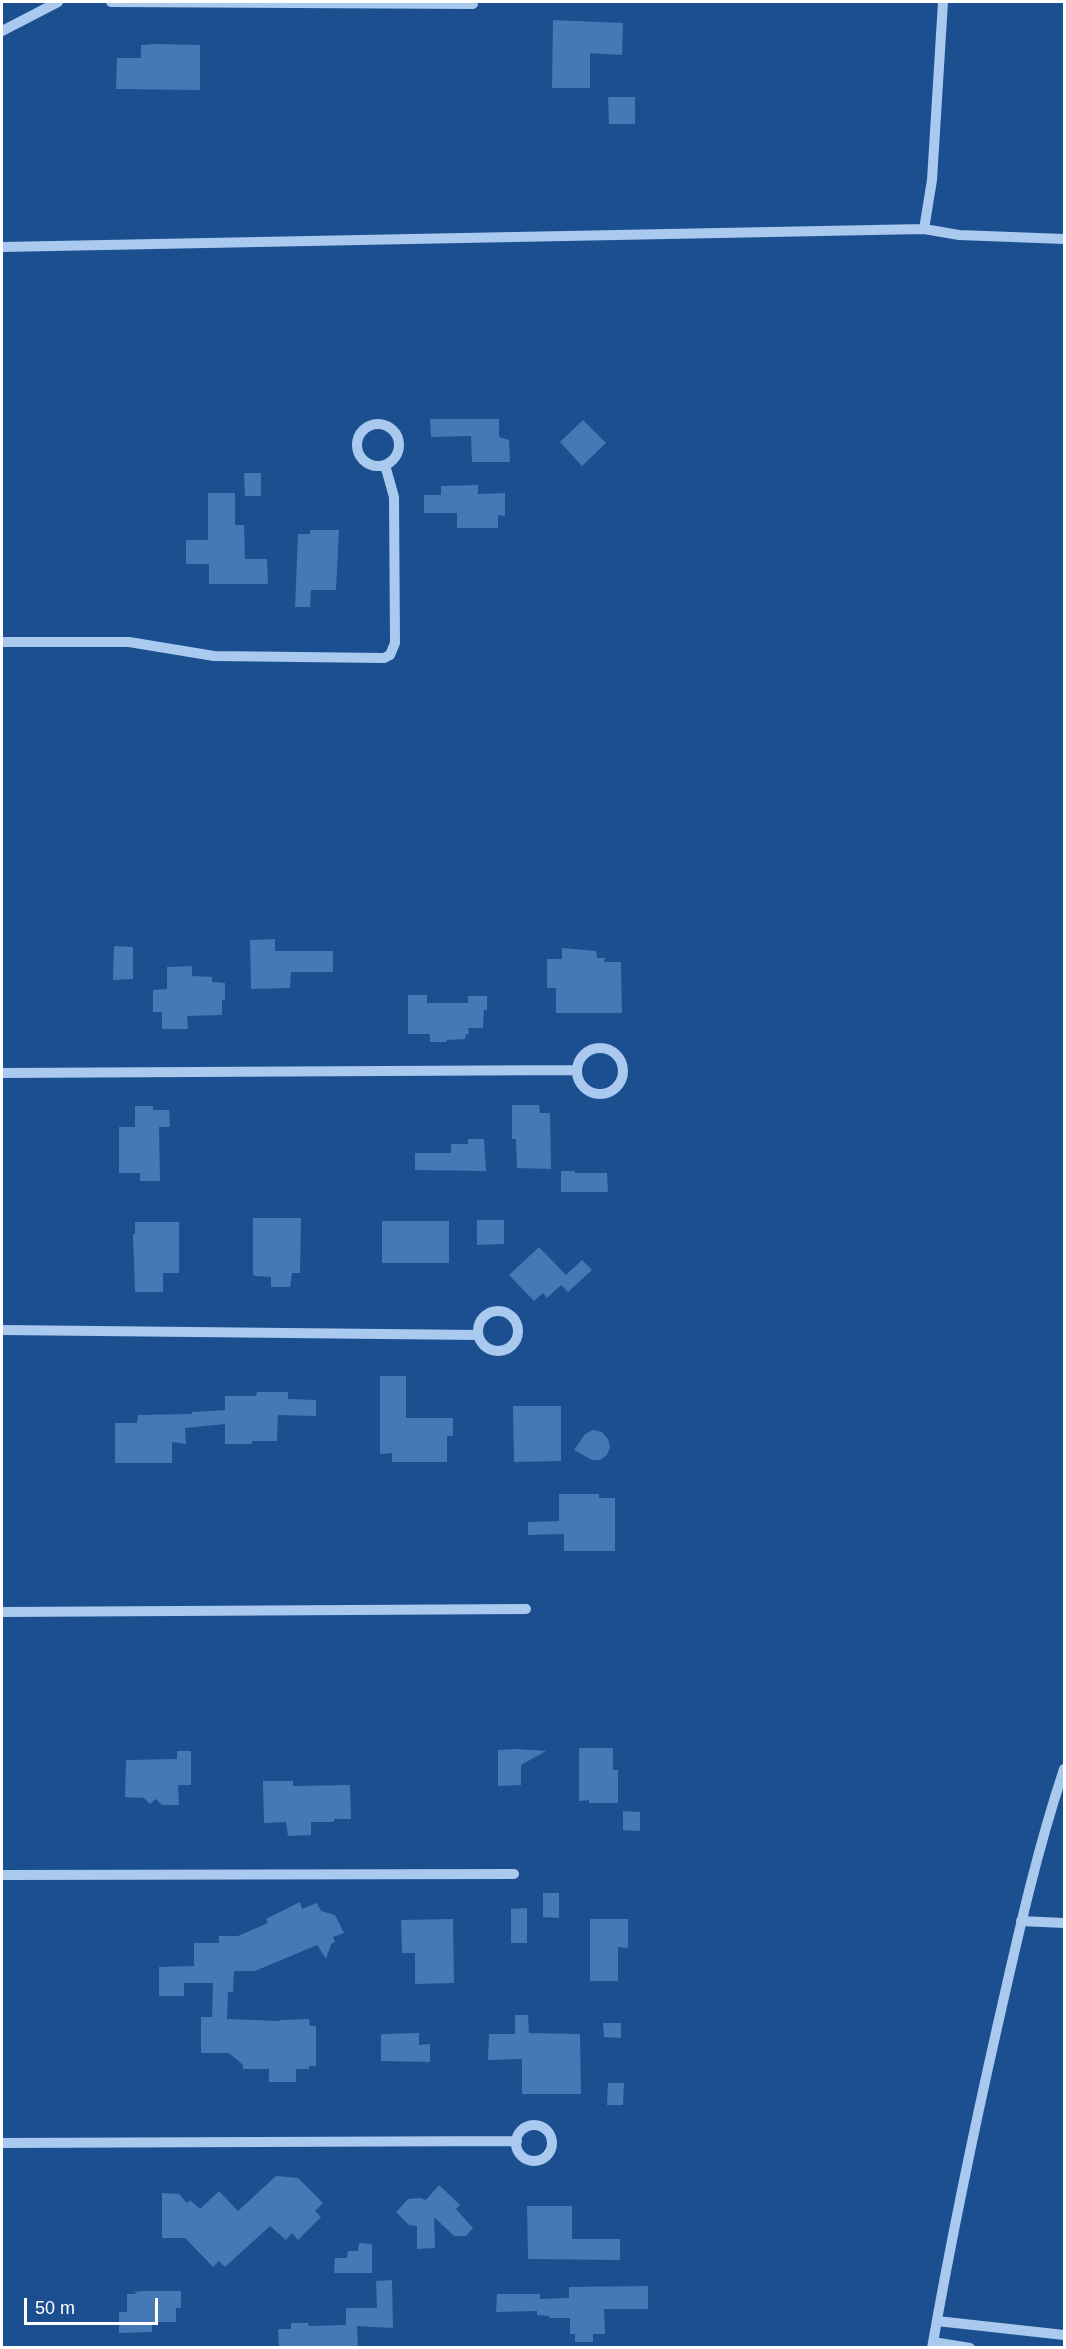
<!DOCTYPE html>
<html>
<head>
<meta charset="utf-8">
<style>
	body { margin:0 }
	#map { position:relative; width:1066px; height:2349px; overflow:hidden; background:#1b4f8f; font-family:Arial,sans-serif }
	canvas { display:block }
	.frame { position:absolute; inset:0; border:3px solid #fff; pointer-events:none }
	.scale { position:absolute; left:24px; top:2298px; width:134px; height:27px; box-sizing:border-box; border:3px solid #fff; border-top:0; padding-left:8px; font-size:18px; line-height:21px; white-space:nowrap; color:#fff; -webkit-text-stroke:4px #1b4f8f; paint-order:stroke }
</style>
</head>
<body>
<div id="map">
<canvas width="1066" height="2349"></canvas>
<div class="frame"></div>
<div class="scale">50 m</div>
</div>
<script>
const ctx = document.querySelector('canvas').getContext('2d');
ctx.lineJoin = 'round';
function fillPath(path, color) {
  ctx.fillStyle = color;
  ctx.fill(path, 'evenodd');
}
function stroke(path, color, width, dash) {
  ctx.strokeStyle = color;
  ctx.lineWidth = width;
  ctx.lineCap = dash ? 'butt' : 'round';
  ctx.setLineDash(dash || []);
  ctx.stroke(path);
}
fillPath(new Path2D(`
	M553,20L623,23L622,55L590,53V88H552Z
	M155,44L200,45V90L116,89L117,58H141V45Z
	M608,97H635V124H609Z
	M430,419H499V437L509,440L510,462H472L471,436L431,437Z
	M583,420L606,443L582,466L560,442Z
	M244,473H261V496H245Z
	M478,485V494L505,493V516L498,515V528H457V513H424V495H441V486Z
	M208,493H235V525H244L245,559H267L268,584H209V564H186V540H208Z
	M310,530H339L336,590H311L310,607H295L298,534H310Z
	M275,939V951H333V972H291L290,988L251,989L250,940Z
	M114,946L133,947V979L113,980Z
	M562,948L596,951L597,958H605L604,962H621L622,1013H556V988H547V959H562Z
	M192,966V976L212,977V982L225,983V1000H222V1015L187,1016L188,1029H162V1012H153V990L167,989V967Z
	M408,995H427V1003H468V996H487V1010H484L483,1028H468L469,1034H466L465,1039L447,1040L446,1042H430V1034H408Z
	M512,1105H539L540,1113H550L551,1169L517,1168L516,1139H512Z
	M135,1106H153V1110H169L170,1127H159L160,1181H140V1173H119V1127H135Z
	M468,1139H484L486,1171L415,1170V1153H451V1144H468Z
	M561,1171H575V1173H607L608,1192H561Z
	M253,1218H301L300,1273H292L290,1287H271V1277L255,1276L253,1274Z
	M477,1220H504V1244L477,1245Z
	M382,1221H449V1263H382Z
	M135,1222H179V1273H163V1292H135L133,1234H135Z
	M539,1247L566,1275L582,1260L592,1270L568,1292L561,1285L547,1298L543,1293L534,1301L509,1275Z
	M380,1376H406V1418H453V1436H447V1462H392V1453L380,1454Z
	M257,1392H288V1399L316,1400V1416L278,1415L277,1441H252V1444H225V1424L185,1428L186,1444L172,1442V1463H115V1423H137L138,1415L192,1414V1412L225,1410V1396H256Z
	M513,1406H561V1461L514,1462Z
	M593,1430L602,1432L608,1439L610,1447L607,1455L600,1460H592L574,1450L585,1434Z
	M559,1494H599V1498H615V1551H564V1534L528,1535V1522L559,1521Z
	M579,1748H613V1770H618V1803H589V1800L579,1801Z
	M498,1750L517,1749L546,1751L521,1765V1785L498,1786Z
	M177,1751H191V1785H178L179,1805H162L156,1799L150,1804L144,1798L125,1797L126,1760L177,1759Z
	M263,1781H293V1786L350,1785L351,1819H334V1822H311V1835L288,1836L286,1822L264,1823Z
	M623,1811L640,1812V1831L623,1830Z
	M543,1893H559V1918L543,1917Z
	M300,1902L302,1909L317,1903L321,1911L335,1915L344,1933L333,1937L335,1942L331,1944L326,1959L317,1945L255,1971H234L233,1992H228L227,2019L280,2021V2020L309,2019L310,2026H316V2066H309V2069H296V2082H269V2069H243V2065L229,2053H201V2017H212L213,1983H184V1996H159V1967L194,1966V1943H219V1936H238L268,1923L266,1919Z
	M527,1908V1943H511V1909Z
	M453,1919L454,1983L415,1984V1953H402L401,1920Z
	M590,1919H628V1948L618,1947V1981H590Z
	M515,2015H528L529,2033L580,2034L581,2094H522V2059L488,2060L489,2034H515Z
	M603,2023H621V2038L604,2037Z
	M419,2033V2045L430,2044V2062L381,2061V2035L383,2034Z
	M608,2083H624L623,2105H607Z
	M276,2176L298,2178L323,2203L315,2211L321,2217L298,2240L292,2233L286,2240L270,2226L225,2267L219,2261L213,2267L185,2238H162V2193L179,2194L187,2203L190,2200L200,2209L219,2191L238,2211Z
	M439,2185L460,2205L456,2209L473,2228L466,2236H454L434,2217L435,2248L417,2249V2226L409,2225L396,2212L408,2199L421,2198L426,2200Z
	M527,2206H572V2239H620V2260L528,2259Z
	M359,2243L372,2244V2273H334L335,2258H347L348,2251H358Z
	M392,2280L393,2328L357,2326L358,2348H279L278,2329H291V2323H308L309,2326L346,2325V2308H377L376,2281Z
	M648,2286V2309H604L605,2334H593V2342H575V2334H570V2318H549V2316L537,2315V2311L496,2312L497,2294H540V2299L569,2298V2287Z
	M142,2291H181V2308H176V2322H152V2332L119,2333V2312H127V2294H136L135,2292Z`), '#4478b7');
stroke(new Path2D(`
	M111,2L473,4
	M2,31L58,2
	M924,229L959,235L1064,239
	M2,247L924,229L932,180L943,2
	M357 445a21 21 0 1 1 42 0a21 21 0 1 1-42 0Z
	M2,642H129L214,656L384,658L390,655L395,643L394,497L385,465
	M577 1071a23 23 0 1 1 46 0a23 23 0 1 1-46 0Z
	M2,1073L577,1070
	M478 1331a20 20 0 1 1 40 0a20 20 0 1 1-40 0Z
	M2,1330L478,1335
	M2,1612L526,1609
	M2,1875L514,1874
	M1021,1921L1064,1923
	M516 2143a18 18 0 1 1 36 0a18 18 0 1 1-36 0Z
	M2,2143L517,2141
	M937,2321L1064,2335
	M933,2342L970,2348
	M932,2348C951,2240 973,2134 997,2028C1017,1940 1036,1853 1064,1769`), '#a9c9ee', 10);
</script>
</body>
</html>
